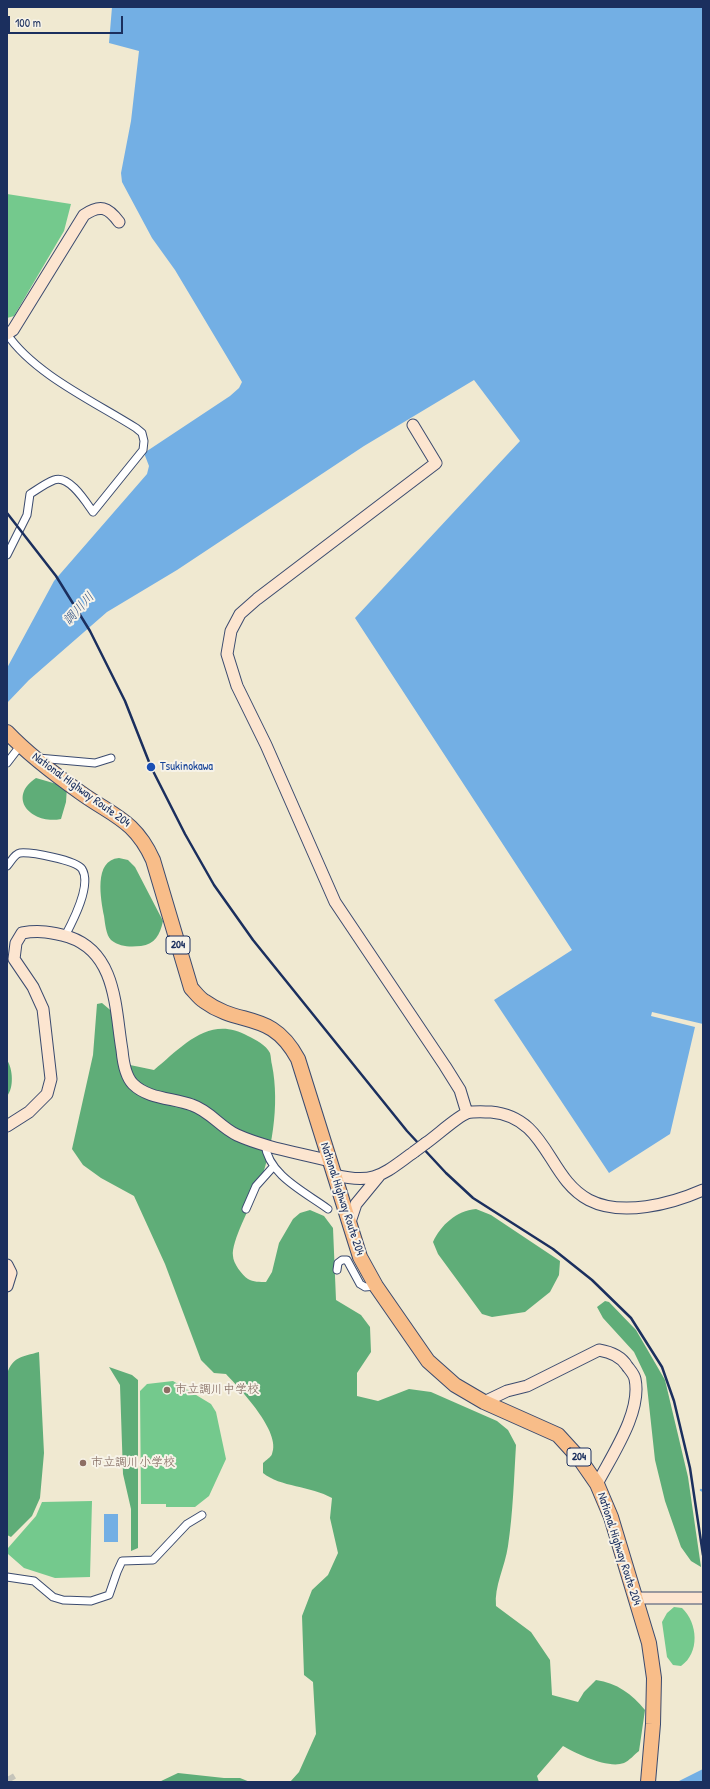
<!DOCTYPE html>
<html>
<head>
<meta charset="utf-8">
<style>
	body { margin:0 }
	#map { position:relative; width:710px; height:1789px; overflow:hidden; background:#f0e9d1; font-family:"Patrick Hand",sans-serif }
	canvas { display:block }
	.frame { position:absolute; inset:0; border:8px solid #1b2f5e; pointer-events:none }
	.scale { position:absolute; left:8px; top:16px; width:115px; height:18px; box-sizing:border-box; border:2px solid #1b2f5e; border-top:0; padding-left:5px; font-size:12px; line-height:14px; white-space:nowrap; color:#1b2f5e; -webkit-text-stroke:3px #f7f3e8; paint-order:stroke }
</style>
</head>
<body>
<div id="map">
<canvas width="710" height="1789"></canvas>
<div class="frame"></div>
<div class="scale">100 m</div>
</div>
<script>
const ctx = document.querySelector('canvas').getContext('2d');
ctx.lineJoin = 'round';
function fillPath(path, color) {
  ctx.fillStyle = color;
  ctx.fill(path, 'evenodd');
}
function stroke(path, color, width, dash) {
  ctx.strokeStyle = color;
  ctx.lineWidth = width;
  ctx.lineCap = dash ? 'butt' : 'round';
  ctx.setLineDash(dash || []);
  ctx.stroke(path);
}
function write(font, color, halo, rows, align = 'center') {
  ctx.font = font + ' "Patrick Hand","Klee One",sans-serif';
  ctx.lineWidth = 4;
  ctx.setLineDash([]);
  ctx.textBaseline = 'middle';
  ctx.strokeStyle = halo;
  ctx.fillStyle = color;
  for (const [text, x, y, turn = 0] of rows) {
    ctx.save();
    ctx.translate(x, y);
    ctx.rotate((+turn || 0) * Math.PI / 180);
    ctx.textAlign = isNaN(turn) ? turn : align;
    if (halo) ctx.strokeText(text, 0, 0);
    ctx.fillText(text, 0, 0);
    ctx.restore();
  }
}
fillPath(new Path2D(`
	M7,194L71,204L64,231L14,316L7,318Z
	M173,1381L211,1404L216,1412L226,1459L209,1496L195,1507H166V1504H141L140,1391L147,1384Z
	M92,1501L90,1577L55,1578L24,1568L8,1554V1548L36,1516L42,1502Z
	M674,1607L682,1608C698,1623 700,1653 681,1666L673,1665L667,1657L662,1622L667,1613Z`), '#74c98d');
fillPath(new Path2D(`
	M36,778L67,787L66,802L61,819C32,825 6,798 36,778Z
	M119,858L128,860L135,867L163,921C160,935 155,944 141,946C130,947 120,947 111,940C106,935 105,923 104,916C101,900 93,860 119,858Z
	M102,1003L122,1020L126,1035L125,1052L130,1065L154,1070C182,1047 209,1014 248,1036C256,1040 266,1045 270,1053C271,1056 271,1062 272,1065C280,1105 272,1153 257,1191C251,1205 231,1242 233,1256C233,1263 242,1275 248,1279C253,1282 260,1282 266,1282L272,1272L279,1243L293,1219L300,1213L310,1210L324,1216L333,1228L336,1300L361,1315L370,1327L371,1352L357,1373V1396L378,1401L409,1389L431,1392L497,1421L508,1430L516,1445C514,1478 513,1513 508,1546C505,1567 494,1586 496,1606L531,1632L550,1660L552,1695L578,1702L584,1692L596,1680C617,1683 632,1694 645,1710L639,1751C635,1754 629,1761 624,1763C608,1769 577,1754 563,1746L537,1776L539,1782H290L299,1772L316,1734L313,1682L304,1675L302,1616L312,1590L328,1575L338,1553L330,1518L332,1498C311,1486 280,1487 263,1473V1463C266,1460 271,1457 272,1454C282,1432 239,1388 226,1374L214,1373L201,1360L165,1264L134,1196L101,1178L83,1165L72,1149L93,1055L97,1004Z
	M7,1060C13,1069 14,1088 7,1096Z
	M476,1209L491,1215L560,1261L559,1275L550,1292L525,1312L492,1317L482,1314L438,1254L433,1242C441,1225 456,1211 476,1209Z
	M605,1301L609,1302L636,1330L665,1380L688,1477L701,1567L691,1561L681,1547L665,1501L655,1460L646,1377L634,1352L603,1318L597,1307Z
	M39,1352L44,1453L40,1498L32,1516L11,1537L7,1535V1374C13,1356 22,1357 39,1352Z
	M109,1367L132,1375L138,1380V1548L131,1551V1509L123,1474L120,1385Z
	M178,1773L224,1778H240L250,1782H159Z`), '#5fad78');
fillPath(new Path2D(`
	M112,7H703V1024L652,1012L651,1016L695,1027L670,1134L609,1173L494,1000L572,950L355,618L520,441L474,380L364,446L177,570L107,612L29,680L7,703V668L54,581L147,474L149,466L144,453L230,396L239,388L242,382L175,270L152,238L122,182L121,173L131,121L139,51L109,43Z
	M104,1514H118V1542H104Z
	M703,1769V1782H677Z`), '#73afe4');
stroke(new Path2D(`
	M701,1490L703,1491`), '#73afe4', 2.5);
stroke(new Path2D(`
	M7,1777L10,1782`), '#c5c4ba', 14, [14, 7]);
const street = new Path2D(`
	M7,334C34,374 95,402 136,428L142,433L144,441L143,450L93,512C86,502 69,474 54,480C46,483 38,489 30,494L27,515L7,555
	M38,758L95,763L111,758
	M7,763L20,746
	M7,866C11,862 14,854 20,853C31,852 76,860 82,869C92,885 73,921 65,936
	M265,1144C268,1175 305,1192 328,1209
	M246,1209L256,1186L273,1167
	M337,1270L338,1263L342,1260H347L360,1284L365,1287L376,1286
	M7,1577L34,1581L53,1597L63,1600L91,1601L109,1595L117,1572L122,1561L153,1560L187,1524L202,1515`);
const secondary = new Path2D(`
	M7,334L13,330L84,215C100,204 108,207 119,222
	M413,425L436,463L257,599L240,614L231,631L227,654L237,686L266,745L335,902L445,1066L460,1090L467,1113
	M7,1126L29,1112L47,1094L51,1079L43,1009L33,987L14,959L16,943L22,933C39,930 52,932 69,937C117,953 115,1009 122,1050C123,1061 125,1076 133,1084C148,1099 173,1098 192,1105C210,1111 220,1127 237,1135C266,1148 300,1153 330,1161
	M426,1143C435,1137 458,1116 467,1113C474,1111 484,1112 491,1112C548,1117 547,1178 589,1200C622,1217 671,1204 703,1190
	M335,1175C375,1185 383,1174 414,1152
	M349,1225L356,1204L379,1176
	M7,1265L11,1273L7,1286
	M484,1402L507,1391L527,1386L599,1350C611,1352 621,1356 627,1366C630,1370 634,1374 635,1379C642,1412 612,1455 597,1484
	M637,1598H703`);
const highway = new Path2D(`
	M7,732C29,755 54,774 81,793C113,816 135,820 153,860L191,988C195,992 199,998 204,1001C241,1028 271,1009 298,1059L360,1257L376,1286L428,1361L455,1385L484,1402L558,1435L579,1458L597,1484L611,1517L649,1643L654,1678L653,1724L648,1782`);
stroke(street, '#3b4b6f', 9);
stroke(secondary, '#3b4b6f', 13);
stroke(highway, '#3b4b6f', 16);
stroke(street, '#fff', 7);
stroke(secondary, '#fce5d0', 11);
stroke(highway, '#f8bd89', 14);
stroke(new Path2D(`
	M7,513L56,576L90,631L125,701L151,767L185,834L214,885L253,940L407,1131L446,1173L473,1198L553,1249L592,1280L631,1318L662,1367L674,1401L690,1468L703,1555`), '#1b2f5e', 2.5);
const secondaryBridge = new Path2D(`
	M414,1152L426,1143`);
stroke(secondaryBridge, '#3b4b6f', 13, []);
stroke(secondaryBridge, '#fce5d0', 11);
for (const [x, y, r, color] of [
	[151,767,5,"#1a4fb4"],
	[167,1390,4,"#8d6e63"],
	[83,1463,4,"#8d6e63"]
]) {
  const dot = new Path2D();
  dot.arc(x, y, r, 0, 2 * Math.PI);
  ctx.fillStyle = color;
  ctx.fill(dot);
  stroke(dot, '#f7f3e8', 1.5);
}
for (const [x, y, w] of [
	[178,945,24],
	[579,1457,24]
]) {
  const box = new Path2D();
  box.roundRect(x - w / 2, y - 9, w, 18, 3);
  ctx.fillStyle = '#f7f3e8';
  ctx.fill(box);
  stroke(box, '#1b2f5e', 1);
}
write('bold 11px', '#1b2f5e', null, [
	["204",178,945],
	["204",579,1457]
]);
write('12px', '#164399', '#f7f3e8', [
	["Tsukinokawa",160,767]
], 'left');
write('12px', '#1b2f5e', '#f7f3e8', [
	["National Highway Route 204",81,790,36],
	["National Highway Route 204",342,1199,72],
	["National Highway Route 204",619,1549,72]
]);
write('12px', '#785e54', '#f7f3e8', [
	["市立調川中学校",175,1390],
	["市立調川小学校",91,1463]
], 'left');
write('italic 13px', '#355586', '#f7f3e8', [
	["調川川",79,609,-48]
]);
</script>
</body>
</html>
